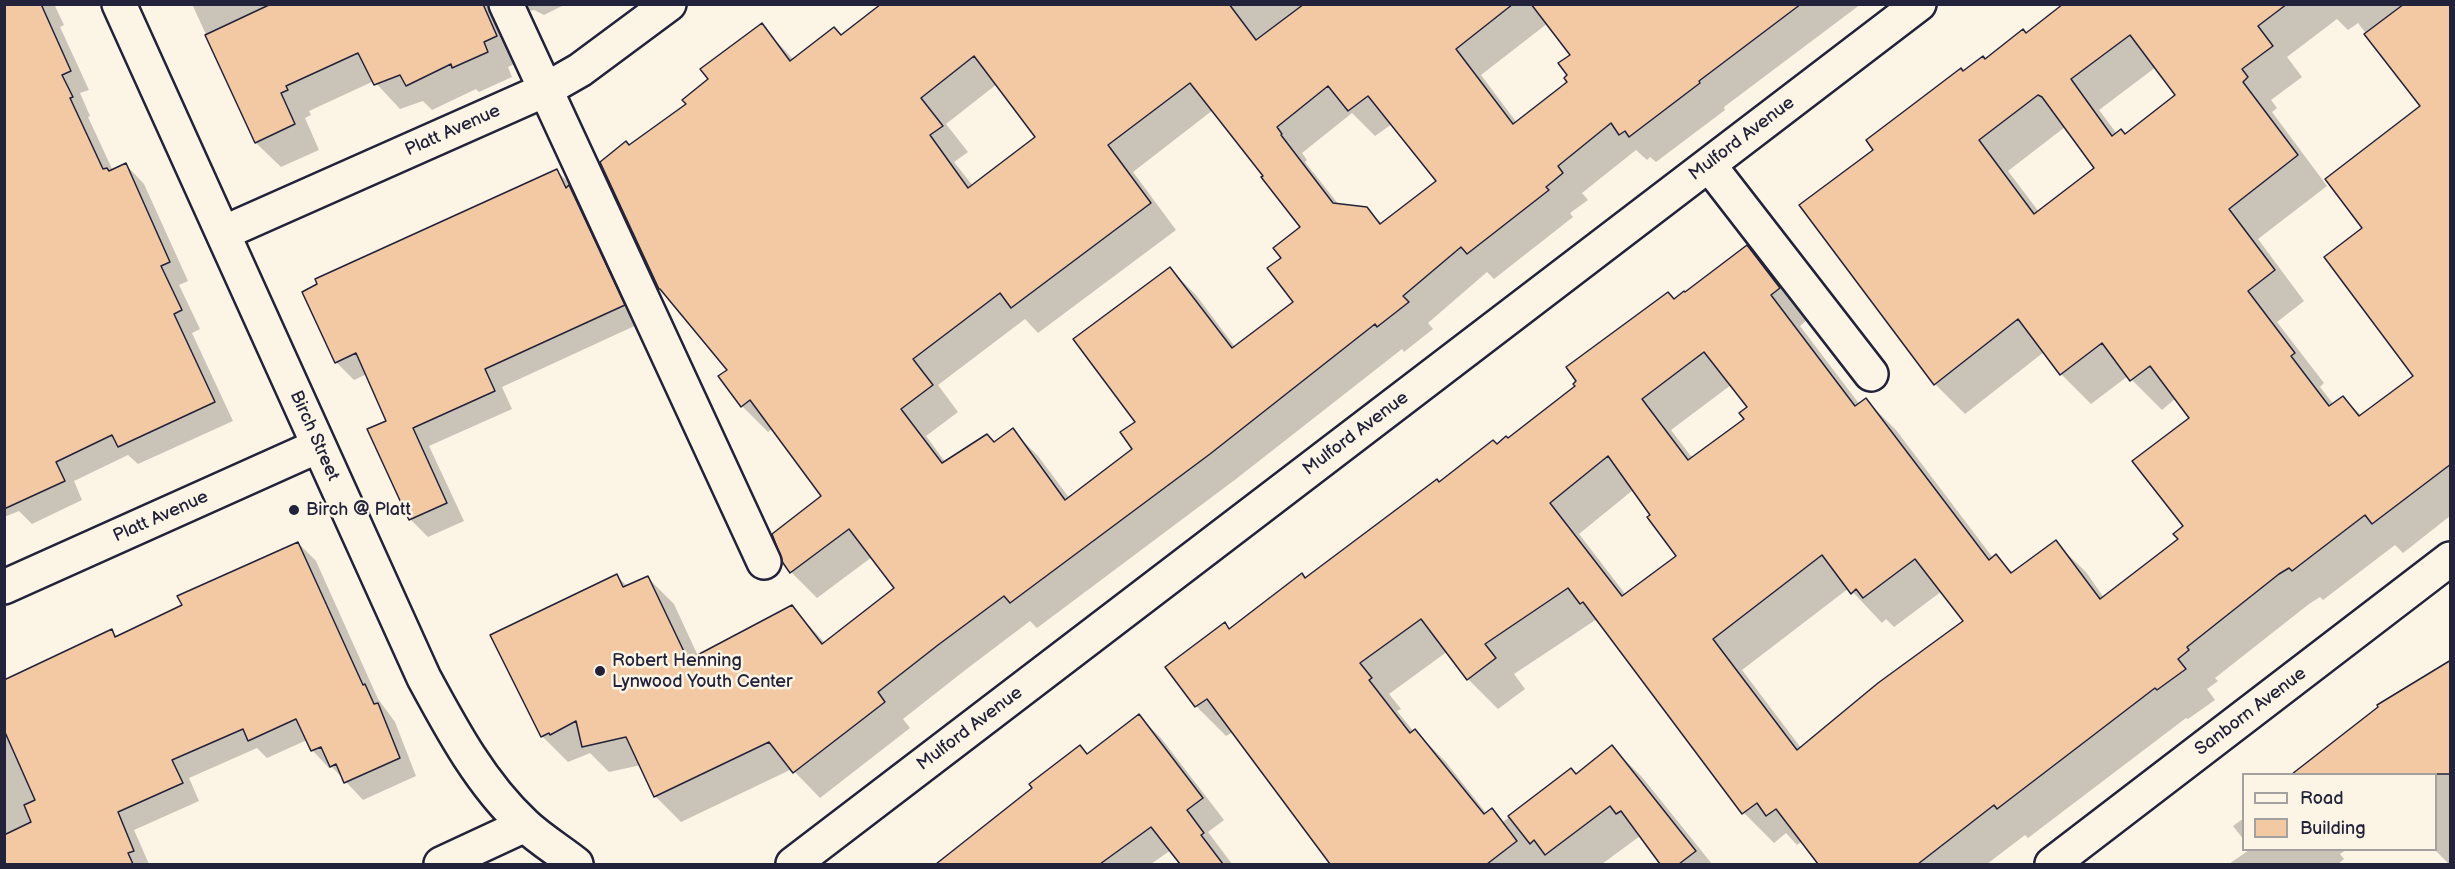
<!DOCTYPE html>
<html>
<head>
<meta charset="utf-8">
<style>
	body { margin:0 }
	#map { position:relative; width:2455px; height:869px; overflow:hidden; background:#fcf5e5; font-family:"Balsamiq Sans",sans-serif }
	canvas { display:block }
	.frame { position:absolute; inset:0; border:6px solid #22223b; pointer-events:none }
	.legend { position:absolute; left:2242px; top:773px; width:195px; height:78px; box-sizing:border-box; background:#fcf5e5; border:2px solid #a5a1a1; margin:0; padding:8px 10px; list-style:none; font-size:18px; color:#22223b }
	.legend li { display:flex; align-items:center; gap:12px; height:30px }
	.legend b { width:30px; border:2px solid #a5a1a1 }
</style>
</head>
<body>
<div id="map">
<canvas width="2455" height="869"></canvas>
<div class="frame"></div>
<ul class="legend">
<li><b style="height:8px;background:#fcf5e5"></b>Road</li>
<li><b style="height:16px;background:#f2c9a2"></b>Building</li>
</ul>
</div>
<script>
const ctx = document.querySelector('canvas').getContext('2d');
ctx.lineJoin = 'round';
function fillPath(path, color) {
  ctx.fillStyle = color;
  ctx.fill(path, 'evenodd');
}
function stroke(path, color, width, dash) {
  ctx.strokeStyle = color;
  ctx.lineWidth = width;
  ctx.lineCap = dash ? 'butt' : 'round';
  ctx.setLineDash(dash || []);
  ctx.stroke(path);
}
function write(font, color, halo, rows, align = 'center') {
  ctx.font = font + ' "Balsamiq Sans",sans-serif';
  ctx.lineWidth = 5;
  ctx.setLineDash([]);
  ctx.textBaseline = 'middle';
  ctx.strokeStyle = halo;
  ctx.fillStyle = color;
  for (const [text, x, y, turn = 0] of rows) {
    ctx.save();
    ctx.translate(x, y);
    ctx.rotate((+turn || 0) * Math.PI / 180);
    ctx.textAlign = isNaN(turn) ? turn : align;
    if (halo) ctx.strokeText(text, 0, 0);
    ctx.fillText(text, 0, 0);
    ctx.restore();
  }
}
fillPath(new Path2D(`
	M4,4H54L64,25L60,27L89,90L80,93L90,116L88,117L113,171L126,165L144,184L188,281L179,285L200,329L192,333L233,421L138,464L128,455L74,481L82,500L32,524L19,511L4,517Z
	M192,4H566L544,15L534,10L523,12L521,61L508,67L512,77L479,92L476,89L432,110L423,101L400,109L374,81L309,111L311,115L305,118L319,150L281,167L256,143Z
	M883,4H1861L1724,107L1725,110L1656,162L1650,157L1647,160L1636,150L1582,193L1588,200L1570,213L1573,217L1494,279L1487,272L1428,323L1433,329L1404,352L1402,349L1236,479L1037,628L1030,621L964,671L903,719L910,728L820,798L792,769L681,822L655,796L641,765L609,772L590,753L568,762L542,736L617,576L628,587L648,578L674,604L698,656L792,607L825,643L896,589L872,557L817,598L791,572L823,496L773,428L768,432L742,406L729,370L630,147L688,104L761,25L794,60L841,36ZM1548,23L1572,55L1569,83L1517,123L1481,75ZM997,84L1037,138L973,186L954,162L968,152L946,124ZM1213,110L1302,228L1283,258L1295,302L1235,347L1196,295L1170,269L1137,422L1135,449L1070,499L1038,456L1012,430L995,443L946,463L926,436L958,412L938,385L1025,319L1038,333L1176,230L1133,172ZM1352,113L1375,136L1392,124L1438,181L1383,225L1366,208L1339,205L1305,162L1307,160L1302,153Z
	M2162,4H2450V516L2403,553L2395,545L2323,600L2320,597L2309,604L2215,678L2218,681L2207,689L2215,700L2188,719L2186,718L2028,838L2025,835L1987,864H1816L1818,863L1802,841L1797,845L1786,833L1774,843L1744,813L1597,619L1514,674L1525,689L1498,709L1468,679L1448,651L1389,694L1401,709L1397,711L1414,732L1415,731L1445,761L1487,814L1492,810L1503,822L1571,770L1576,775L1612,747L1642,777L1712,864H1662L1640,836L1602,864H1332L1233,732L1226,736L1196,706L1168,667L1224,624L1230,630L1306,580L1440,484L1508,440L1577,387L1675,300L1747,247L1777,277L1809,318L1800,326L1860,405L1866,400L1896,430L1993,558L1996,556L2013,573L2055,542L2086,572L2104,598L2180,539L2185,527L2191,418L2176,398L2162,410L2128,376L2091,404L2061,374L2044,352L1965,414L1935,384L1875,150L1964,72L2026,34ZM2337,19L2348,30L2358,23L2422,106L2364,228L2415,376L2362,416L2343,398L2334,405L2320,387L2324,383L2277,322L2304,301L2258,239L2327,186L2272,112L2277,108L2271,100L2302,77L2287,57ZM2156,67L2177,95L2126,135L2117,134L2099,110ZM2065,127L2096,169L2039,212L2008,171ZM1731,385L1749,408L1746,420L1693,459L1671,430ZM1633,490L1678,556L1626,595L1579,534ZM1849,588L1882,623L1886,619L1894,627L1942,591L1965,621L1801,748L1742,670Z
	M557,171L574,188L641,323L502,387L512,409L429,446L464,521L428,537L410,519L388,422L367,374L354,380L336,362Z
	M298,543L316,561L378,699L395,722L416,776L363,800L332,767L329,768L312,750L307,740L267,758L257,748L189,778L199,801L134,830L149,864H4V681L111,631L118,637L184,606Z
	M2450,661V864H2449L2435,850L2436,774H2293L2380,707Z
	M1139,716L1161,738L1224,820L1208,832L1232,864H1182L1171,850L1151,864H939Z
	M2244,818V840L2233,826Z
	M2249,850H2346L2340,854L2344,859L2338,864H2229Z`), '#0003');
const building = new Path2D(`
	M4,4H41L71,71L62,75L73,97L70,98L103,169L107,168L109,171L126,163L170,262L161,266L182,310L174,314L215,402L118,447L112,435L56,462L65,481L4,509Z
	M271,4H483L497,36L484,42L488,52L452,68L451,64L406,86L400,75L374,85L358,53L286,86L288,90L281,93L295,124L255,143L205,35Z
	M881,4H1229L1256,40L1304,4H1513L1456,49L1513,124L1567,82L1564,78L1567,75L1558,63L1570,55L1531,4H1801L1699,81L1700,83L1629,137L1625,131L1619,135L1611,123L1558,166L1563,173L1546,187L1549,190L1467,254L1461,247L1403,296L1409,302L1377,327L1375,324L1210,454L1010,603L1004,596L938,645L878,692L885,702L793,773L769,742L654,797L626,737L582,747L576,721L550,735L549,733L541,737L490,635L617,574L623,587L648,576L688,660L792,605L822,644L894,588L849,529L790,573L783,563L772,534L821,496L750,400L741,407L718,376L727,370L660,289H659L600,162L626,141L629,145L686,104L682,100L708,79L700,69L762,23L790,61L834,27L841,35ZM974,56L1035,137L968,188L930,135L943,126L921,98ZM1190,83L1263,176L1261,177L1300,227L1273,248L1281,258L1267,268L1293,302L1232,348L1170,267L1073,339L1135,422L1120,432L1132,449L1065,500L1013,428L994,442L987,434L942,463L901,409L933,385L913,359L1000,293L1011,308L1151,203L1108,145ZM1328,86L1348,111L1368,96L1436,181L1380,224L1367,207L1333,203L1281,135L1282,134L1277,127Z
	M2063,4H2287L2258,26L2273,46L2242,69L2248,77L2243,82L2298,155L2229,209L2275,270L2248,291L2295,353L2291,356L2329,406L2343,396L2359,416L2413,376L2324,257L2362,228L2325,179L2420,106L2364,34L2404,4H2451V464L2372,524L2365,515L2292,571L2289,568L2279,574L2187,647L2189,650L2178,659L2186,669L2157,690L2155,688L1997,809L1994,805L1918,864H1818L1776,809L1766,816L1757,803L1742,814L1583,602L1580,604L1568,588L1485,644L1496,658L1467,680L1421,619L1360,663L1372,678L1369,680L1410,733L1415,729L1484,814L1492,808L1517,841L1487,864H1330L1207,699L1195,707L1165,667L1225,622L1229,629L1302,573L1305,578L1437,479L1439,482L1493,440L1497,444L1506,436L1508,438L1575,386L1573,384L1576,381L1566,367L1668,292L1674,299L1684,291L1685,292L1747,245L1780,288L1771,295L1855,406L1866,398L1989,560L1996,554L2011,573L2056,540L2100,599L2178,539L2173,534L2183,526L2132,461L2189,418L2150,366L2130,381L2102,343L2060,375L2018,319L1934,385L1799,205L1873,150L1866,140L1907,109L1961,68L1963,71L1983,56L1985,59L2023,29L2026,33ZM2130,35L2175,95L2125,134L2121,129L2112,136L2071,79ZM2038,95L2042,97L2094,168L2034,214L1979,140ZM1704,352L1747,407L1739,413L1744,419L1688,460L1642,399ZM1608,456L1650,515L1647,517L1676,556L1622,596L1550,503ZM1822,555L1851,594L1856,589L1863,598L1915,559L1963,621L1878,683L1797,750L1713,639Z
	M557,169L566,188L569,185L625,305L485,369L495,391L413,428L447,503L409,520L367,429L386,421L356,353L335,363L302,292L317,284L315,279Z
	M298,542L363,685L365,684L374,704L378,703L400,758L344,783L336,764L330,767L321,747L311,751L296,719L248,741L243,729L172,760L183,783L118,812L134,851L128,853L133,864H4V835L31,822L24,805L35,800L4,730V680L112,629L115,637L182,605L177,596Z
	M2451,660V774H2292L2378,707L2377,705Z
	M1139,714L1203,798L1187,810L1204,833L1201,835L1223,864H1180L1151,827L1100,864H936L1032,788L1029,784L1080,745L1087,754Z
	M1612,745L1696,851L1679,864H1660L1621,811L1616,814L1610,806L1545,855L1534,840L1530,844L1508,816L1571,768L1576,774Z`);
fillPath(building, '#f2c9a2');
stroke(building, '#22223b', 1.5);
const minor = new Path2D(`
	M119,4L424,678C452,730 481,784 525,825C541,840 560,851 576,864
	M506,4L764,562
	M1709,165L1871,374
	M223,233L545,90L580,70L669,4
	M4,587L318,446
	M441,864L525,825
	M793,864L1919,4
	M2052,864L2450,559`);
stroke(minor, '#22223b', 38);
stroke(minor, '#fcf5e5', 33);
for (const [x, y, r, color] of [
	[294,510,6,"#22223b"],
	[600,671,6,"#22223b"]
]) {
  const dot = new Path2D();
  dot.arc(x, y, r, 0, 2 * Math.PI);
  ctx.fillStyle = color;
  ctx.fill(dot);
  stroke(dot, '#fcf5e5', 2);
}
write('18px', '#22223b', '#fcf5e5', [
	["Platt Avenue",453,131,-24],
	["Mulford Avenue",1742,139,-37],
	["Mulford Avenue",1356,434,-37],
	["Birch Street",314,436,66],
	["Platt Avenue",161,517,-24],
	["Sanborn Avenue",2251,712,-37],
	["Mulford Avenue",970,729,-37]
]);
write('18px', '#22223b', '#fcf5e5', [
	["Birch @ Platt",306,510],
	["Robert Henning",612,661],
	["Lynwood Youth Center",612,682]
], 'left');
</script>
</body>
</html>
